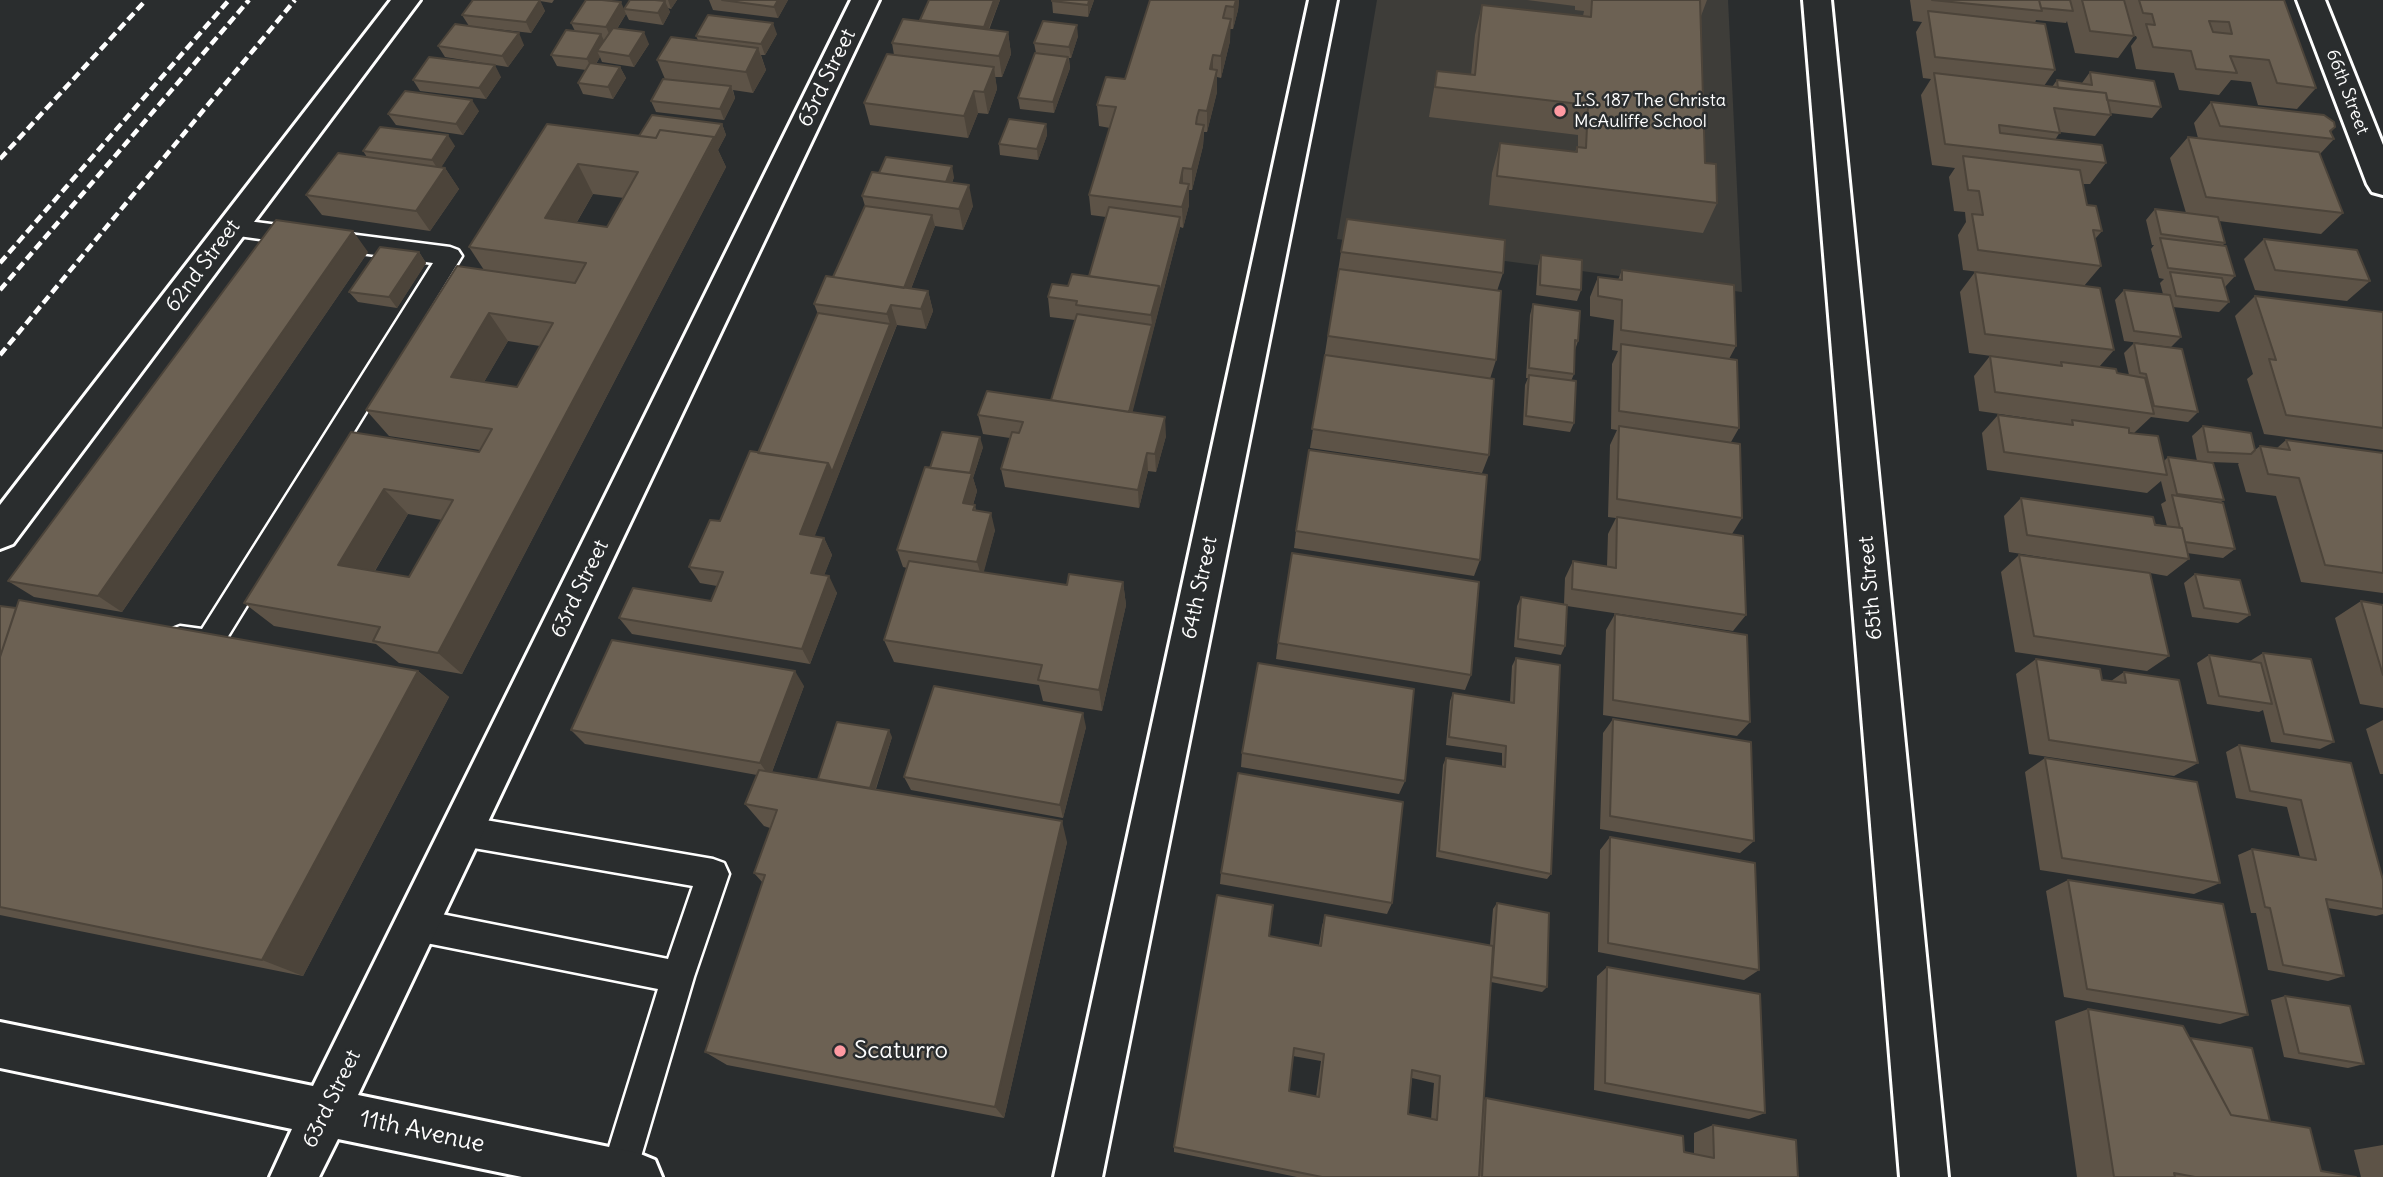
<!DOCTYPE html>
<html>
<head>
<meta charset="utf-8">
<style>
	body { margin:0 }
	canvas { display:block; background:#2a2d2e }
</style>
</head>
<body>
<canvas width="2383" height="1177"></canvas>
<script>
const ctx = document.querySelector('canvas').getContext('2d');
ctx.lineJoin = 'round';
function fillPath(path, color) {
  ctx.fillStyle = color;
  ctx.fill(path, 'evenodd');
}
function stroke(path, color, width, dash) {
  ctx.strokeStyle = color;
  ctx.lineWidth = width;
  ctx.lineCap = dash ? 'butt' : 'round';
  ctx.setLineDash(dash || []);
  ctx.stroke(path);
}
function write(font, color, halo, rows, align = 'center') {
  ctx.font = font + ' Delius,sans-serif';
  ctx.lineWidth = 5;
  ctx.setLineDash([]);
  ctx.textBaseline = 'middle';
  ctx.strokeStyle = halo;
  ctx.fillStyle = color;
  for (const [text, x, y, turn = 0] of rows) {
    ctx.save();
    ctx.translate(x, y);
    ctx.rotate((+turn || 0) * Math.PI / 180);
    ctx.textAlign = isNaN(turn) ? turn : align;
    if (halo) ctx.strokeText(text, 0, 0);
    ctx.fillText(text, 0, 0);
    ctx.restore();
  }
}
fillPath(new Path2D(`
	M1377,0H1728L1742,292L1337,239Z`), '#3e3d39');
const lane = new Path2D(`
	M232,219L450,247L458,250L462,256L219,651L209,655L170,648L166,639L170,630L180,626L202,629L433,263L224,234L220,228L224,222Z
	M462,816L713,859L724,863L729,874L694,977L635,1177H603L601,1173L658,989L416,941L405,936L400,925L405,914L416,909L668,959L693,886L462,846L451,842L446,831L451,820Z`);
const street = new Path2D(`
	M391,0H420L13,544L0,549V505Z
	M851,0H879L358,1095L638,1153L655,1160L662,1177H522L338,1139L319,1177H270L292,1129L0,1068V1022L313,1086Z
	M1309,0H1337L1102,1177H1054Z
	M2297,0H2325L2383,145V195L2372,192L2367,184Z`);
const secondary = new Path2D(`
	M1803,0H1831L1948,1177H1900Z`);
stroke(lane, '#fff', 5);
stroke(street, '#fff', 6);
stroke(secondary, '#fff', 6);
fillPath(lane, '#2a2d2e');
fillPath(street, '#2a2d2e');
fillPath(secondary, '#2a2d2e');
stroke(new Path2D(`
	M0,159L146,0
	M0,263L229,0
	M0,290L249,0
	M0,355L295,0`), '#fff', 4.5, [9, 4.5]);
fillPath(new Path2D(`
	M473,0H554L552,3L540,1L545,11L531,33L469,26L462,15Z
	M630,0H677L671,9L668,8L670,12L663,25L629,20L626,14L617,29L649,44L634,67L602,62L600,57L596,64L620,67L626,78L613,99L583,94L578,83L586,70L557,66L551,55L575,31L571,23L624,9Z
	M709,0H788L778,18L713,10Z
	M929,0H1000L989,30L1008,32L1011,54L1002,77H995L997,89L988,114L978,113L968,138L870,125L864,103L894,55L892,43L921,22L920,20Z
	M1094,0L1088,17L1053,13L1052,1Z
	M1150,0H1239L1238,10L1233,29H1230V41L1221,78L1217,77V92L1207,132H1204L1203,146L1192,190H1189V205L1183,228L1180,227L1132,412L1166,436L1156,472L1148,471L1139,508L1005,487L1001,469L1010,438L983,434L978,415L1051,400L1075,320L1050,317L1048,297L1089,276L1106,217L1091,215L1089,195L1110,128L1099,126L1097,105L1125,79Z
	M1527,0H1707L1701,16L1705,163L1717,203L1703,233L1489,205L1492,173L1500,143L1575,152L1577,147H1578V135L1429,117L1437,71L1471,75L1475,35L1482,5L1583,16L1584,11L1575,10V6Z
	M1910,0H2284L2316,88L2297,109L2258,105L2251,82L2231,80L2219,95L2179,90L2174,73L2136,69L2131,46L2137,38L2136,36H2134L2118,58L2075,53L2067,21L2066,23L2036,20L2035,23L2055,70L2044,86L2052,87L2057,80L2082,83L2090,72L2161,107L2152,118L2110,113L2111,115L2095,136L2060,132L2055,140L2106,163L2090,184H2083L2087,205L2102,231L2095,239L2101,266L2084,286L2114,350L2099,367L2117,373L2129,375L2124,353L2134,343L2198,412L2188,422L2151,417L2134,433L2129,432L2164,461L2168,457L2197,461L2192,436L2203,426L2255,450L2260,446L2277,448L2286,440L2383,453V593L2301,582L2276,496L2246,492L2238,464L2239,463L2210,462L2224,500L2221,502L2235,549L2223,558L2187,553L2189,559L2167,576L2150,573L2169,656L2147,671L2015,652L2001,572L2019,555L2105,567L2009,552L2004,516L2021,498L2167,526L2161,504L2166,501L2161,481L2147,493L1987,470L1982,433L1998,415L2069,424L1979,411L1974,376L1990,356L2059,365L1969,353L1960,292L1975,272L2003,275L1963,270L1958,235L1966,222L1965,212L1954,211L1949,177L1955,168L1932,165L1921,95L1931,79L1923,78L1916,32L1922,22L1913,21Z
	M777,34L765,55H761L766,70L753,93L733,90L735,98L724,120L656,112L651,101L665,79L657,60L698,40L696,36Z
	M1078,36L1071,58H1069L1070,68L1054,113L1020,109L1018,98L1036,53L1034,43Z
	M524,45L508,67L445,57L438,46Z
	M501,77L486,99L420,91L413,80Z
	M2211,102L2335,127L2331,132L2334,139L2320,154L2343,213L2321,234L2219,221L2225,243L2222,246L2235,276L2225,287L2229,302L2219,312L2173,307L2181,337L2171,347L2124,341L2115,300L2124,290L2163,294L2160,283L2164,279L2159,278L2151,249L2154,245H2152L2146,220L2155,209L2186,213L2170,158L2188,137L2198,138L2194,123Z
	M479,111L463,135L396,125L388,114Z
	M547,124L639,136L722,124L726,135L718,150L726,167L462,674L399,663L376,644L274,626L244,603L351,432L479,452L480,450L389,436L366,410L484,270L469,247ZM593,194L624,198L607,227L577,222ZM508,341L540,346L517,387L484,382ZM408,514L442,520L409,577L375,571Z
	M1046,124L1047,135L1038,160L1000,155L999,144Z
	M455,146L441,167L445,168L459,189L430,231L322,215L306,195L367,157L363,151Z
	M954,177L952,183L973,206L963,230L935,226L911,289L928,291L933,311L926,329L897,325L814,537L824,538L832,555L824,575L837,593L810,664L632,634L619,618L711,601L717,586L700,583L689,567L720,521L758,453L818,314L814,304L833,277L865,206L862,196Z
	M2264,239L2370,281L2347,301L2255,290L2244,259Z
	M368,252L122,612L34,597L8,581Z
	M419,252L426,263L397,308L358,302L349,292Z
	M1341,252L1503,273L1497,291L1496,360L1490,379L1489,455L1482,473L1310,448Z
	M1541,255L1581,290L1577,301L1536,295L1538,266Z
	M1622,270L1736,346L1729,359L1739,428L1731,442L1742,518L1732,534L1746,615L1733,631L1567,606L1565,646L1561,655L1514,647L1517,606L1521,597L1564,604L1565,578L1573,561L1607,566L1608,534L1616,518L1608,517L1610,445L1617,430L1611,429L1612,364L1618,351L1612,350L1614,320L1590,316V297L1598,277L1618,280Z
	M2255,296L2383,428V450L2264,434L2247,379L2253,374L2235,316Z
	M1533,304L1578,341L1575,350L1574,374L1571,381L1574,423L1570,432L1523,425L1525,385L1528,378H1526L1530,315Z
	M983,447L973,478L977,491L973,505H975L976,511L995,530L983,573L1067,585L1123,582L1126,605L1102,711L1043,701L1039,685L894,662L884,640L907,568L903,567L897,550L930,468Z
	M1296,531L1480,560L1474,576L1294,548Z
	M2195,574L2250,615L2238,623L2192,617L2184,583Z
	M2361,601L2383,605V708L2360,704L2335,618Z
	M0,606L418,671L449,697L303,976L0,915Z
	M1615,614L1750,722L1737,736L1603,715L1606,630Z
	M1278,643L1471,675L1465,690L1276,659Z
	M2263,653L2334,742L2320,749L2271,742L2263,710L2259,712L2207,704L2197,663L2209,655L2250,661Z
	M1516,658L1551,874L1547,879L1436,857L1443,765L1446,758L1502,767V753L1446,745L1450,701L1453,693L1510,702L1512,666Z
	M2036,659L2102,680L2111,681L2124,672L2198,763L2174,776L2029,754L2016,674Z
	M804,686L772,772L818,779L892,737L876,789L1067,842L1004,1118L727,1065L705,1052L763,883L754,873L770,828L764,826L745,804L757,775L585,744L571,730Z
	M1613,719L1754,841L1740,853L1600,829L1603,733Z
	M2383,720V774H2380L2366,729Z
	M1086,727L1063,818L911,790L904,777Z
	M2239,745L2351,763L2383,880V914L2376,916L2328,908L2344,976L2328,981L2268,970L2256,913H2251L2238,855L2252,849L2300,857L2287,807L2236,798L2226,752Z
	M1242,753L1405,781L1399,794L1241,767Z
	M2045,758L2220,883L2194,894L2040,870L2025,772Z
	M1610,837L1759,970L1744,980L1598,952L1600,850Z
	M1221,873L1392,903L1387,914L1220,884Z
	M2068,880L2248,1015L2220,1024L2064,997L2046,891Z
	M1497,903L1547,987L1542,992L1491,982L1484,1100L1486,1098L1694,1154V1133L1713,1125L1798,1177H1297L1174,1152V1147L1269,936L1319,945L1322,926L1325,915L1490,945L1493,909ZM1293,1056L1321,1061L1316,1097L1289,1091ZM1412,1078L1434,1083L1431,1119L1408,1114Z
	M1607,967L1765,1113L1749,1119L1594,1090L1597,976Z
	M2285,996L2364,1064L2348,1068L2284,1057L2271,1000Z
	M2088,1009L2189,1038L2270,1121L2321,1171L2356,1177H2077L2055,1021Z
	M2383,1145V1177H2361L2354,1150Z`), '#5d5347');
fillPath(new Path2D(`
	M540,0L545,11L531,33L526,22Z
	M668,0H677L671,9Z
	M778,0H788L778,18L774,7Z
	M994,0H1000L985,38L984,27Z
	M1089,0H1094L1088,17V5Z
	M1236,0H1239L1238,10L1233,29L1234,7Z
	M665,1L670,12L663,25L658,13Z
	M621,2L626,14L611,38L606,27Z
	M1231,19L1230,41L1221,78V56Z
	M773,23L777,34L765,55L761,44Z
	M1077,25L1078,36L1071,58L1069,47Z
	M644,32L649,44L634,67L629,56Z
	M1008,32L1011,54L1002,77L999,56Z
	M519,33L524,45L508,67L502,56Z
	M601,34L606,45L597,51L600,57L592,70L587,59Z
	M758,48L766,70L753,93L746,72Z
	M1213,55V77L1210,69Z
	M1068,57L1070,68L1054,113L1053,102Z
	M495,65L501,77L486,99L479,88Z
	M620,67L626,78L613,99L608,87Z
	M994,67L997,89L988,114L984,92Z
	M1217,70V92L1207,132V111Z
	M731,86L735,98L724,120L720,109Z
	M974,91L978,113L968,138L964,116Z
	M472,100L479,111L463,135L456,124Z
	M722,124L726,135L718,150L726,167L462,674L438,653Z
	M1046,124L1047,135L1038,160L1037,149Z
	M1204,125L1203,146L1192,190V169Z
	M448,135L455,146L439,171L432,160Z
	M578,164L593,194L562,247L545,218Z
	M952,166L954,177L944,202L942,191Z
	M445,168L459,189L430,231L416,211Z
	M1183,168V189L1180,183Z
	M1189,184V205L1183,228L1182,207Z
	M969,185L973,206L963,230L959,209Z
	M932,215L935,226L904,307L901,296Z
	M1180,217V227L1130,422L1129,413L1152,325L1151,315Z
	M353,231L368,252L122,612L98,596Z
	M419,252L426,263L397,308L389,297Z
	M928,291L933,311L926,329L921,309Z
	M891,305L897,325L893,334L887,314Z
	M489,313L508,341L471,404L451,377Z
	M890,324L893,334L809,551L800,534L828,463Z
	M1165,417L1166,436L1156,472L1155,454Z
	M980,437L983,447L973,478L977,491L968,521L963,503L967,481Z
	M1147,453L1148,471L1139,508L1138,490Z
	M384,489L408,514L364,589L338,565Z
	M991,513L995,530L982,579L977,562Z
	M824,538L832,555L819,589L811,573Z
	M829,576L837,593L810,664L802,649Z
	M1123,582L1126,605L1102,711L1099,690Z
	M418,671L449,697L303,976L262,960Z
	M795,671L804,686L770,777L760,763Z
	M1083,713L1086,727L1063,818L1060,805Z
	M889,730L892,737L869,809L865,802Z
	M1062,821L1067,842L1004,1118L995,1107Z`), '#4c443a');
const building = new Path2D(`
	M473,0H540L526,22L462,15Z
	M586,0H602L621,2L606,27L571,23Z
	M630,0H655L665,1L658,13L624,9Z
	M722,0H778L774,7Z
	M929,0H994L984,27L920,20Z
	M1052,0H1089L1088,5L1052,1Z
	M1150,0H1236L1234,7L1226,6L1223,18L1231,19L1221,56L1213,55L1210,69L1217,70L1207,111L1199,110L1197,117L1196,124L1204,125L1192,169L1183,168L1180,183L1189,184L1182,207L1089,195L1116,107L1097,105L1106,77L1125,79Z
	M1592,0H1700L1705,163L1716,164L1717,203L1497,176L1500,143L1577,152V147L1586,148L1588,105L1435,87L1437,71L1475,75L1482,5L1591,17Z
	M1932,0H2039L2042,11Z
	M2039,0H2070L2073,11L2041,8Z
	M2082,0H2124L2134,36L2090,31Z
	M2139,0H2284L2316,88L2277,83L2269,60L2230,56L2237,73L2196,69L2191,51L2153,47L2146,24L2155,25L2152,14L2143,13ZM2209,21L2229,22L2232,34L2213,32Z
	M1928,11L2045,24L2055,70L1935,57Z
	M708,15L773,23L761,44L696,36Z
	M903,19L1008,32L999,56L892,43Z
	M1043,21L1077,25L1069,47L1034,43Z
	M455,24L519,33L502,56L438,46Z
	M613,28L644,32L629,56L597,51Z
	M566,30L601,34L587,59L551,55Z
	M671,37L758,48L746,72L657,60Z
	M1035,53L1068,57L1053,102L1018,98Z
	M887,54L994,67L984,92L974,91L964,116L864,103Z
	M429,57L495,65L479,88L413,80Z
	M590,63L620,67L608,87L578,83Z
	M2090,72L2154,81L2161,107L2107,100L2106,93L2058,88L2057,80L2092,85Z
	M1934,73L2106,93L2111,115L2054,108L2060,133L1999,125L2000,133L2102,145L2106,163L1945,144Z
	M663,79L731,86L720,109L651,101Z
	M405,91L472,100L456,124L388,114Z
	M2211,102L2324,115L2334,122L2335,127L2330,131L2334,139L2220,126Z
	M652,115L722,124L714,139V137L660,130L656,138L639,136Z
	M1009,119L1046,124L1037,149L999,144Z
	M547,124L656,138L660,130L714,137L438,653L373,641L380,627L244,603L351,432L479,452L492,429L366,410L457,266L575,283L586,263L469,247ZM578,164L638,172L607,227L545,218ZM489,313L553,323L517,387L451,377ZM384,489L453,500L409,577L338,565Z
	M380,127L448,135L432,160L363,151Z
	M2188,137L2319,152L2343,213L2206,197Z
	M338,153L445,168L416,211L306,195Z
	M1963,156L2080,170L2087,205L2096,206L2102,231L2093,230L2101,266L1978,250L1972,214L1983,215L1979,191L1968,190Z
	M886,157L952,166L946,182L879,173Z
	M872,172L969,185L959,209L862,196Z
	M865,206L932,215L904,288L833,277Z
	M1109,207L1180,217L1159,296V286L1089,276Z
	M2155,209L2218,217L2225,243L2161,234Z
	M1347,219L1505,240L1503,273L1341,252Z
	M276,220L353,231L98,596L8,581Z
	M2160,238L2226,246L2235,276L2168,268Z
	M2264,239L2357,250L2370,281L2275,270Z
	M380,247L419,252L389,297L349,292Z
	M1541,255L1582,260L1581,290L1540,285Z
	M1339,269L1501,291L1496,360L1328,336Z
	M1622,270L1734,285L1736,346L1621,330L1622,300L1598,296V277L1622,280Z
	M1975,272L2100,288L2114,350L1985,334Z
	M2170,272L2222,278L2229,302L2176,296Z
	M1072,274L1159,286L1151,315L1076,305L1077,301L1048,297L1052,284L1068,286Z
	M826,276L928,291L921,309L891,305L887,314L814,304Z
	M2124,290L2170,295L2181,337L2134,331Z
	M2255,296L2383,312V428L2286,415L2269,359L2276,360Z
	M1533,304L1580,311L1578,341L1575,340L1574,374L1529,368Z
	M818,313L890,324L832,472L828,463L758,453Z
	M1077,314L1152,325L1129,412L1051,400Z
	M2134,343L2182,349L2198,412L2154,406L2146,374L2140,373Z
	M1621,344L1737,360L1739,428L1619,411Z
	M1325,355L1494,379L1489,455L1312,429Z
	M1990,356L2062,366L2061,362L2116,369L2117,373L2145,378L2154,414L1995,392Z
	M1529,375L1576,381L1574,423L1526,416Z
	M987,391L1165,417L1155,454L1147,453L1138,490L1001,469L1012,432L1019,433L1023,422L978,415Z
	M1998,415L2073,425L2072,420L2129,428V433L2158,436L2167,475L2004,452Z
	M1619,426L1740,444L1742,518L1617,499Z
	M2203,426L2251,433L2255,450L2251,454L2208,452Z
	M942,432L980,437L970,473L930,468Z
	M2286,440L2383,453V573L2325,565L2299,478L2268,474L2260,446L2290,450Z
	M1309,450L1487,475L1480,560L1296,531Z
	M750,451L828,463L800,534L824,538L811,573L829,576L802,649L619,618L633,588L711,601L723,572L689,567L710,520L720,521Z
	M2168,457L2213,463L2224,500L2177,494Z
	M925,467L972,473L963,503L975,505L973,510L991,513L977,562L897,550Z
	M2172,495L2223,503L2235,549L2185,542L2182,528H2180Z
	M2021,498L2153,517L2155,525L2182,528L2189,559L2027,535Z
	M1617,517L1743,536L1746,615L1572,589L1573,561L1616,568Z
	M1292,553L1479,582L1471,675L1278,643Z
	M2019,555L2150,573L2169,656L2034,636Z
	M909,561L1067,585L1069,574L1123,582L1099,690L1038,680L1042,665L884,640Z
	M2195,574L2240,580L2250,615L2204,608Z
	M1521,597L1567,605L1565,646L1518,639Z
	M19,600L418,671L262,960L0,907V657Z
	M2361,601L2383,605V675Z
	M0,606L16,608L0,657Z
	M1615,614L1747,635L1750,722L1613,700Z
	M612,640L795,671L760,763L571,730Z
	M2263,653L2311,659L2334,742L2284,734Z
	M2209,655L2261,663L2272,704L2219,696Z
	M1516,658L1560,665L1551,874L1439,851L1446,758L1505,767L1506,746L1449,737L1453,693L1514,703Z
	M2036,659L2100,669L2102,680L2126,683L2124,672L2179,680L2198,763L2049,740Z
	M1258,663L1414,689L1405,781L1242,753Z
	M934,686L1083,713L1060,805L904,777Z
	M1613,719L1751,742L1754,841L1610,816Z
	M837,722L889,730L870,788L818,779Z
	M2239,745L2351,763L2383,880V909L2326,899L2344,976L2283,965L2270,908L2265,907L2252,849L2316,860L2301,800L2250,791Z
	M2045,758L2197,782L2220,883L2062,858Z
	M759,770L1062,821L995,1107L705,1052L765,875L754,873L777,810L745,804Z
	M1238,773L1403,802L1392,903L1221,873Z
	M1610,837L1755,863L1759,970L1608,943Z
	M2068,880L2223,904L2248,1015L2087,989Z
	M1217,895L1273,905L1269,936L1321,946L1325,915L1493,946L1479,1177H1322L1174,1147ZM1294,1048L1324,1054L1319,1097L1289,1091ZM1412,1070L1440,1076L1437,1120L1408,1114Z
	M1497,903L1549,913L1547,987L1492,977Z
	M1607,967L1760,994L1765,1113L1605,1083Z
	M2285,996L2350,1006L2364,1064L2299,1053Z
	M2088,1009L2183,1026L2231,1115L2310,1128L2321,1171L2356,1177H2195L2174,1173L2175,1177H2114Z
	M2190,1038L2252,1048L2270,1121L2231,1115Z
	M1486,1098L1683,1136L1684,1152L1714,1158L1713,1125L1796,1140L1798,1177H1482Z`);
fillPath(building, '#6c6153');
stroke(building, '#4c443a', 2);
for (const [x, y, r, color] of [
	[1560,111,7,"#ff9aa2"],
	[840,1051,7,"#ff9aa2"]
]) {
  const dot = new Path2D();
  dot.arc(x, y, r, 0, 2 * Math.PI);
  ctx.fillStyle = color;
  ctx.fill(dot);
  stroke(dot, '#2a2d2e', 2.5);
}
write('18px', '#fff', '#2a2d2e', [
	["66th Street",2347,92,69]
]);
write('18px', '#fff', '#2a2d2e', [
	["I.S. 187 The Christa",1574,101],
	["McAuliffe School",1574,122]
], 'left');
write('21px', '#fff', '#2a2d2e', [
	["63rd Street",827,78,-64],
	["62nd Street",203,266,-53],
	["64th Street",1200,588,-78],
	["65th Street",1871,588,-95],
	["63rd Street",580,589,-64],
	["63rd Street",332,1099,-64]
]);
write('24px', '#fff', '#2a2d2e', [
	["Scaturro",854,1051]
], 'left');
write('24px', '#fff', '#2a2d2e', [
	["11th Avenue",422,1132,12]
]);
</script>
</body>
</html>
